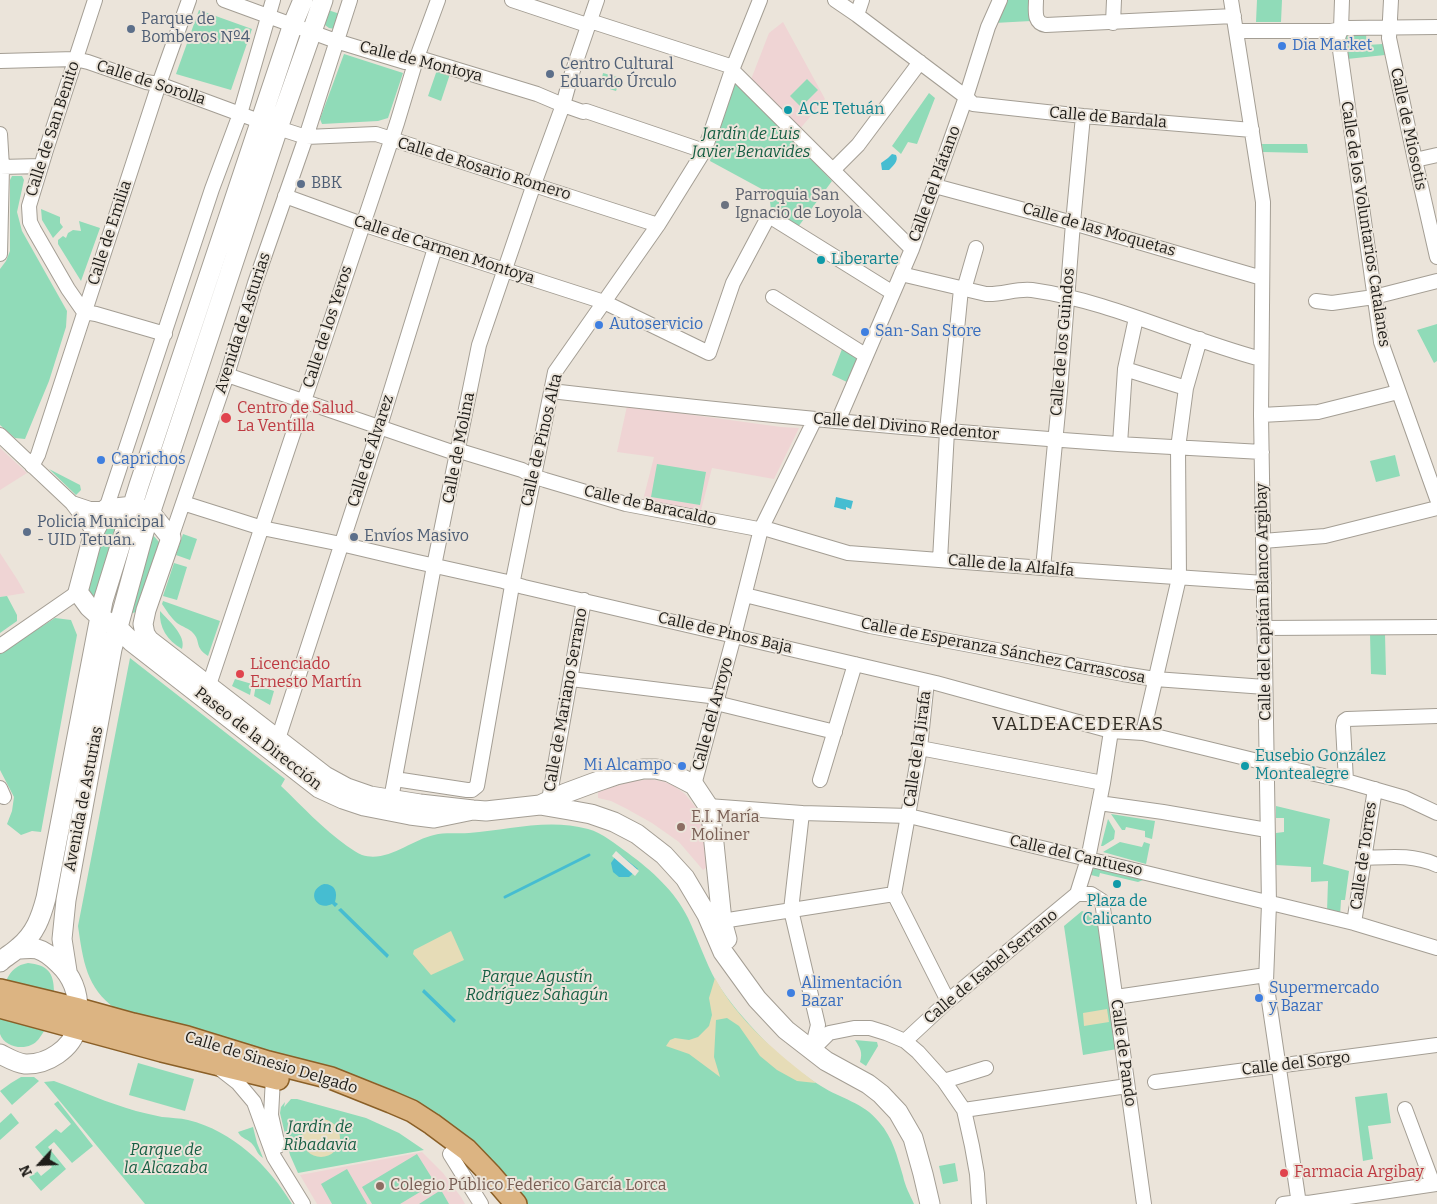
<!DOCTYPE html>
<html>
<head>
<meta charset="utf-8">
<style>
	body { margin:0 }
	#map { position:relative; width:1437px; height:1204px; overflow:hidden; background:#ebe4da; font-family:Bitter,serif }
	canvas { display:block }
	.north { position:absolute; left:15px; top:1139px; width:50px; height:50px; -webkit-text-stroke:4px #ebe4da; paint-order:stroke; rotate:245deg; font-size:14px; font-weight:700; line-height:20px; text-align:center; color:#1f1d19 }
	.north::after { content:''; display:block; margin:auto; width:18px; height:22px; background:#1f1d19; clip-path:polygon(50% 0,100% 100%,50% 72%,0 100%) }
</style>
</head>
<body>
<div id="map">
<canvas width="1437" height="1204"></canvas>
<div class="north">N</div>
</div>
<script>
const ctx = document.querySelector('canvas').getContext('2d');
ctx.lineJoin = 'round';
function fillPath(path, color) {
  ctx.fillStyle = color;
  ctx.fill(path, 'evenodd');
}
function stroke(path, color, width, dash) {
  ctx.strokeStyle = color;
  ctx.lineWidth = width;
  ctx.lineCap = dash ? 'butt' : 'round';
  ctx.setLineDash(dash || []);
  ctx.stroke(path);
}
function write(font, color, halo, rows, align = 'center') {
  ctx.font = font + ' Bitter,serif';
  ctx.lineWidth = 4;
  ctx.setLineDash([]);
  ctx.textBaseline = 'middle';
  ctx.strokeStyle = halo;
  ctx.fillStyle = color;
  for (const [text, x, y, turn = 0] of rows) {
    ctx.save();
    ctx.translate(x, y);
    ctx.rotate((+turn || 0) * Math.PI / 180);
    ctx.textAlign = isNaN(turn) ? turn : align;
    if (halo) ctx.strokeText(text, 0, 0);
    ctx.fillText(text, 0, 0);
    ctx.restore();
  }
}
fillPath(new Path2D(`
	M783,22L825,99L799,130L750,82L769,33Z
	M627,406L781,427L799,428L774,479L712,468L701,510L643,500L654,457L617,452Z
	M0,448L27,473L0,490Z
	M0,553L17,579L25,593L0,597Z
	M650,779L665,782L674,786L685,794L697,809L702,818L707,867L703,870L679,842L652,823L627,809L611,801L598,798V792L613,787L629,782Z
	M422,1152L443,1173L461,1197L465,1204H317L300,1175Z`), '#efd4d4');
fillPath(new Path2D(`
	M1006,0H1031V21L994,23Z
	M1257,0H1282L1281,22H1256Z
	M199,10L252,29L231,90L176,74Z
	M328,10L340,14L335,29L329,28L325,25Z
	M1348,33L1366,34L1367,45L1383,44L1385,55L1347,59L1344,39Z
	M344,54L403,73L388,118L378,121L322,124L320,119Z
	M437,70L450,74L441,101L428,96Z
	M603,73L621,78L616,91L600,86Z
	M736,79L832,181L798,227L771,210L769,193L710,161L733,80Z
	M807,79L818,90L801,107L790,96Z
	M929,93L935,98L917,144L908,142L901,154L892,146Z
	M1262,144H1307L1308,153L1263,152Z
	M12,176H22L24,180L17,212L22,231L67,311L66,327L49,381L25,439L15,438L0,425V269L6,261L10,251V180Z
	M41,209L60,217V223L63,227L53,238L42,220Z
	M79,221L100,228L81,281L58,244V240L63,236L66,238L68,233L73,230L81,231Z
	M1437,324V361L1434,363L1417,330Z
	M842,349L859,359L849,383L832,375Z
	M1395,455L1400,476L1376,482L1370,461Z
	M657,464L706,472L700,505L651,497Z
	M49,469L80,485L81,490L76,495Z
	M117,517L120,518L94,602L86,587L104,528L109,522Z
	M152,534L159,542L160,547L136,612L126,615Z
	M183,534L197,539L190,560L176,555Z
	M174,563L187,567L177,600L163,596Z
	M7,596L17,615V621L0,633V597Z
	M163,601L220,621L208,656C194,647 201,641 193,633C189,628 182,627 177,623C171,618 166,610 162,604Z
	M160,611C168,620 187,636 182,649C167,640 159,628 160,611Z
	M55,618L71,620L77,635L41,832L32,831L21,835L7,824L12,811L14,797L0,770V653Z
	M1370,634H1385L1386,675L1371,674Z
	M130,658L285,779L281,786C302,806 323,829 347,846C352,849 357,853 362,855C387,863 411,840 434,835C445,832 458,834 469,833C508,830 548,818 588,829C603,833 615,844 628,853C652,871 675,891 688,918C698,939 705,961 716,981C729,1002 745,1020 762,1038C779,1056 800,1073 821,1086C841,1099 863,1102 879,1122C893,1138 897,1156 903,1176C905,1186 910,1195 914,1204H527C482,1143 436,1105 365,1079L134,1018C128,1015 121,1013 116,1009C86,988 83,960 78,926Z
	M235,679L252,684L250,695L232,686Z
	M256,685L274,691L270,705L254,696Z
	M1276,806L1330,819L1323,864L1349,871L1345,900H1341L1340,916L1327,912L1328,881L1311,882V867L1276,865V833L1284,832V818H1276Z
	M1111,814L1155,821L1152,839L1145,837V831L1126,827L1125,830H1122Z
	M1108,819L1115,831L1114,839L1103,846H1101Z
	M1120,842L1142,847L1144,842L1150,844L1146,864L1103,852Z
	M1096,868L1143,880L1138,882L1100,873L1099,877L1091,875L1092,870Z
	M1082,911L1097,917L1117,1049L1083,1055L1064,926Z
	M28,963C47,965 54,972 54,992L6,981C11,970 17,965 28,963Z
	M0,1018L44,1031C41,1036 37,1043 31,1045C21,1050 4,1046 0,1034C0,1030 0,1023 0,1018Z
	M855,1040L877,1042L878,1046L866,1066L860,1062C863,1052 860,1048 855,1040Z
	M138,1063L194,1079L185,1111L129,1095Z
	M21,1077H34L39,1081L12,1105L0,1091L11,1083Z
	M54,1081C81,1091 108,1103 136,1111C144,1113 153,1115 162,1117C171,1118 180,1118 188,1120C233,1131 269,1166 292,1204H145L44,1082Z
	M1387,1093L1391,1123L1368,1126L1373,1159L1363,1161L1355,1097Z
	M291,1099H297L366,1118L399,1133L424,1150L298,1173L290,1155L280,1113L281,1107L285,1102L284,1107Z
	M58,1101L93,1146L72,1163L54,1142L48,1147L66,1169L41,1191L29,1177L37,1171L41,1176L52,1167L35,1147L56,1129L61,1133L71,1124L54,1104Z
	M11,1113L19,1123L0,1140V1123Z
	M253,1127L257,1143L263,1158C257,1154 257,1150 253,1145C249,1139 241,1139 238,1132Z
	M417,1154L435,1183L400,1204H372L362,1187Z
	M955,1163L958,1181L943,1184L939,1166Z
	M347,1169L367,1204H332L321,1184Z
	M441,1190L449,1204H419Z`), '#90dbb8');
fillPath(new Path2D(`
	M451,931L464,960L431,975L413,954L414,950Z
	M715,978C738,1021 778,1054 816,1083L797,1081L777,1070L760,1056L739,1026L727,1018L716,1020L714,1057L720,1077L689,1054L666,1046L670,1040L675,1038L689,1040L698,1037L709,1026L712,1015L709,998Z
	M1107,1009L1109,1022L1084,1026L1083,1013Z
	M302 1138a19 19 0 1 1 38 0a19 19 0 1 1-38 0Z`), '#e6dcb7');
fillPath(new Path2D(`
	M892,154L896,155C899,161 893,166 889,170H882L881,163L888,158Z
	M836,497L853,501L851,509L846,507V510L834,507Z
	M618,853L638,869L629,877H619L613,872L611,863Z
	M324,884C335,884 338,892 335,902L338,904L335,907L332,904C315,912 306,890 324,884Z
	M341,908L389,955L387,958L338,910Z
	M424,989L456,1020L454,1023L422,992Z`), '#46bdd1');
fillPath(new Path2D(`
	M616,851L639,871L635,876L612,856Z`), '#ebe4da');
stroke(new Path2D(`
	M505,897L589,855`), '#46bdd1', 3);
const street = new Path2D(`
	M95,0L46,150L29,206L30,222L34,230L68,289L84,312L96,314L165,334
	M224,0L336,41L405,62L422,59L537,94L563,105L583,112L586,111L704,151
	M512,0L584,24L590,21L730,66L732,70L912,249
	M835,0L857,15L966,97L973,104L1083,116L1252,130
	M1036,0C1036,10 1033,23 1046,25L1234,16
	M1231,0L1263,202L1261,415L1269,904L1266,981L1299,1204
	M1342,0L1341,29L1338,38L1339,43L1381,342L1437,499
	M1391,0L1389,38L1415,160L1437,257
	M857,15L862,0
	M1113,23L1114,0
	M1237,31H1331L1347,28L1437,27
	M0,61L75,59L88,62L146,82L159,84L278,128L306,137L376,134L658,225
	M0,134L2,167L0,254
	M1415,160L1437,155
	M0,167L41,166
	M833,170L858,145L920,62
	M935,186L1073,223L1262,278
	M285,196L362,224L604,302L709,353L733,283L766,221L770,218L774,219L893,293
	M901,274L986,294C1002,295 1017,288 1032,290C1110,301 1185,339 1261,359
	M773,297L865,355
	M1316,301L1332,303L1374,297L1437,281
	M1125,369L1186,388
	M227,375L458,454L463,452L522,470L533,476L545,480L626,504L758,529H767L848,553L1043,568L1264,583
	M551,391C740,413 929,431 1118,444C1166,447 1214,449 1262,452
	M1261,415L1318,412L1398,392
	M838,421L912,249L966,97L988,27L1000,0
	M0,435L72,503L94,532
	M1120,444L1125,369L1136,318
	M32,466L38,455L159,84L189,0
	M72,503L90,509H106L212,189L240,114L273,0
	M183,503L262,528L341,544L413,561L503,581L524,587L936,683L1111,731L1143,733L1270,764L1346,781L1405,798L1437,813
	M171,538L227,375L255,283L306,137L350,0
	M1263,541L1325,536L1437,508
	M940,560L947,431L961,289L965,286L976,248
	M1043,568L1060,391L1073,223L1083,116
	M745,595L870,626L1123,674L1155,679L1265,687
	M1264,628L1437,627
	M0,646L78,592
	M571,679L718,697
	M209,685L397,123L416,60L438,0
	M716,703L835,732
	M1143,733L1179,578L1178,448L1186,388L1200,339
	M278,739L380,426L435,248
	M920,748L1103,783
	M395,779L467,790H472L477,786L513,580L555,372L658,225L704,151L710,135L732,70L760,0
	M820,780L855,664
	M1346,781L1343,726L1344,721L1347,719L1437,716
	M694,785L734,636L761,529L815,419
	M0,788L4,797
	M391,799L434,566L479,345L534,184L563,105L571,76L597,0
	M549,800L584,600
	M1099,803L1163,812L1267,830
	M708,806L802,813L909,816L1354,923L1437,948
	M802,813L791,910L818,1025L812,1049
	M1364,858C1390,857 1412,854 1437,865
	M894,894L948,1001
	M1077,894H1091L1102,901L1144,1204
	M1077,894L1088,859L1103,783L1111,731
	M722,921L894,894L920,748L927,681
	M1354,923L1375,789
	M1116,997L1266,975
	M905,1041L948,1001L1077,894
	M812,1050L829,1033L854,1028H870L886,1033L905,1041L918,1052L944,1081L964,1110L972,1146L977,1174L979,1204
	M220,1069L238,1083L254,1102L274,1157L303,1204
	M271,1071L273,1078L271,1115L278,1146
	M944,1081L986,1068
	M1155,1082L1437,1045
	M1405,1109L1433,1184
	M964,1110L1127,1086
	M450,1154L481,1204
	M1283,1204L1299,1202L1308,1203L1437,1184`);
const secondary = new Path2D(`
	M540,805L566,793L593,783L616,775L643,769H656L669,772L694,785L708,806L712,824L722,921L727,939
	M473,810L434,818L410,815L364,806L343,799L319,788L132,642L118,628L100,617L89,607L78,592L94,532L106,509L133,506L150,512L171,538L146,610L143,624L145,634L149,640L325,776L347,788L370,796L420,804L473,810L486,811L540,805L569,810L591,814L614,822L637,834L664,855L685,878L707,915L723,952L757,999L786,1030L826,1061L868,1084L881,1094L898,1112L913,1138L923,1174L930,1204
	M0,962C6,956 13,953 19,947C35,934 41,917 46,898L103,601L139,485L293,24L303,0
	M67,971L62,939L66,900L112,649L144,532L278,128L323,0
	M0,1054C8,1058 16,1063 25,1064C47,1065 72,1049 77,1027C78,1024 78,1019 78,1016C79,996 74,978 59,964C53,958 45,951 37,949C31,948 24,949 18,949`);
const primary = new Path2D(`
	M0,990L79,1009L133,1024L187,1037L268,1062L331,1078L391,1102L412,1111L432,1124L467,1150L491,1175L516,1204
	M0,1007L162,1051L278,1079`);
stroke(street, '#a49e94', 16);
stroke(secondary, '#a49e94', 21);
stroke(primary, '#8a5f27', 24);
stroke(street, '#fff', 14);
stroke(secondary, '#fff', 19);
stroke(primary, '#dcb482', 21);
for (const [x, y, r, color] of [
	[131,29,5,"#5c6f8a"],
	[1282,46,5,"#3f7fe0"],
	[550,74,5,"#5c6f8a"],
	[788,110,5,"#0f9aa8"],
	[301,184,5,"#5c6f8a"],
	[725,205,5,"#6b7280"],
	[821,260,5,"#0f9aa8"],
	[599,325,5,"#3f7fe0"],
	[865,332,5,"#3f7fe0"],
	[226,418,6,"#e0444e"],
	[101,460,5,"#3f7fe0"],
	[27,532,5,"#5c6f8a"],
	[354,537,5,"#5c6f8a"],
	[240,674,5,"#e0444e"],
	[682,766,5,"#3f7fe0"],
	[1245,766,5,"#0f9aa8"],
	[681,827,5,"#8d6e63"],
	[1117,884,5,"#0f9aa8"],
	[791,993,5,"#3f7fe0"],
	[1259,998,5,"#3f7fe0"],
	[1284,1173,5,"#e0444e"],
	[380,1186,5,"#8d6e63"]
]) {
  const dot = new Path2D();
  dot.arc(x, y, r, 0, 2 * Math.PI);
  ctx.fillStyle = color;
  ctx.fill(dot);
  stroke(dot, '#ebe4da', 2);
}
write('16px', '#4e5e75', '#ebe4da', [
	["Parque de",141,20],
	["Bomberos Nº4",141,38],
	["Centro Cultural",560,65],
	["Eduardo Úrculo",560,83],
	["BBK",311,184],
	["Policía Municipal",37,523],
	["- UID Tetuán.",37,541],
	["Envíos Masivo",364,537]
], 'left');
write('16px', '#366cbe', '#ebe4da', [
	["Dia Market",1292,46],
	["Autoservicio",609,325],
	["San-San Store",875,332],
	["Caprichos",111,460],
	["Mi Alcampo",672,766,"right"],
	["Alimentación",801,984],
	["Bazar",801,1002],
	["Supermercado",1269,989],
	["y Bazar",1269,1007]
], 'left');
write('16px', '#1f1d19', '#ebe4da', [
	["Calle de Montoya",421,62,14],
	["Calle de Sorolla",151,83,18],
	["Calle de Bardala",1108,118,5],
	["Calle de San Benito",53,129,-72],
	["Calle de Miosotis",1408,129,78],
	["Calle de Rosario Romero",484,169,17],
	["Calle del Plátano",935,184,-70],
	["Calle de los Voluntarios Catalanes",1365,224,81],
	["Calle de las Moquetas",1099,230,16],
	["Calle de Emilia",110,233,-72],
	["Calle de Carmen Montoya",444,250,18],
	["Avenida de Asturias",243,323,-72],
	["Calle de los Yeros",328,327,-72],
	["Calle de los Guindos",1063,342,-85],
	["Calle del Divino Redentor",906,427,5],
	["Calle de Pinos Alta",542,440,-77],
	["Calle de Molina",459,448,-79],
	["Calle de Álvarez",371,451,-72],
	["Calle de Baracaldo",650,506,13],
	["Calle de la Alfalfa",1011,566,5],
	["Calle del Capitán Blanco Argibay",1264,602,-91],
	["Calle de Pinos Baja",725,633,13],
	["Calle de Esperanza Sánchez Carrascosa",1003,651,11],
	["Calle de Mariano Serrano",566,700,-80],
	["Calle del Arroyo",713,714,-75],
	["Paseo de la Dirección",258,739,38],
	["Calle de la Jirafa",918,749,-82],
	["Avenida de Asturias",84,799,-79],
	["Calle del Cantueso",1076,856,13],
	["Calle de Torres",1364,856,-82],
	["Calle de Isabel Serrano",991,967,-40],
	["Calle de Pando",1123,1053,82],
	["Calle de Sinesio Delgado",271,1063,17],
	["Calle del Sorgo",1296,1064,-7]
]);
write('16px', '#0d838f', '#ebe4da', [
	["ACE Tetuán",798,110],
	["Liberarte",831,260],
	["Eusebio González",1255,757],
	["Montealegre",1255,775],
	["Plaza de",1117,902,"center"],
	["Calicanto",1117,920,"center"]
], 'left');
write('italic 16px', '#155e43', '#ebe4da', [
	["Jardín de Luis",751,135],
	["Javier Benavides",751,153],
	["Parque Agustín",537,978],
	["Rodríguez Sahagún",537,996],
	["Jardín de",320,1128],
	["Ribadavia",320,1146],
	["Parque de",166,1151],
	["la Alcazaba",166,1169]
]);
write('16px', '#5b616d', '#ebe4da', [
	["Parroquia San",735,196],
	["Ignacio de Loyola",735,214]
], 'left');
write('16px', '#be3a42', '#ebe4da', [
	["Centro de Salud",237,409],
	["La Ventilla",237,427],
	["Licenciado",250,665],
	["Ernesto Martín",250,683],
	["Farmacia Argibay",1294,1173]
], 'left');
write('16px', '#785e54', '#ebe4da', [
	["E.I. María",691,818],
	["Moliner",691,836],
	["Colegio Público Federico García Lorca",390,1186]
], 'left');
ctx.letterSpacing = '1px';
write('19px', '#322d25', '#ebe4da', [
	["VALDEACEDERAS",1078,725]
]);
ctx.letterSpacing = '0px';
</script>
</body>
</html>
